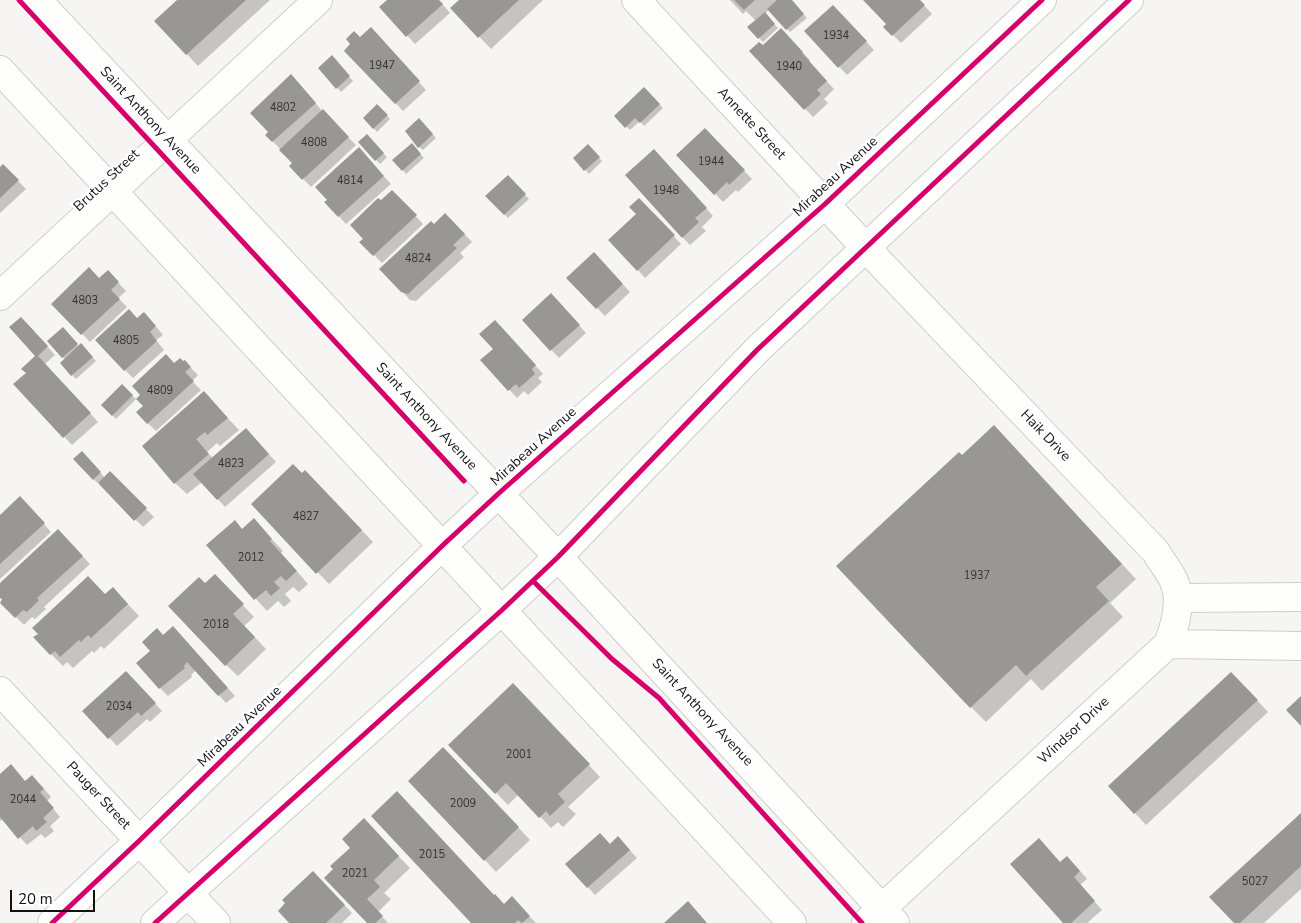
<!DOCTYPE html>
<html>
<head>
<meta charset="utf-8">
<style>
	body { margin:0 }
	#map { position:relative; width:1301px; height:923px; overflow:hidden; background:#f7f5f3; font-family:"Nunito Sans",sans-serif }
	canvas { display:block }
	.scale { position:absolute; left:10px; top:890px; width:85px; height:22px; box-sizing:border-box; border:2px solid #131111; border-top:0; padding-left:6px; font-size:15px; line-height:18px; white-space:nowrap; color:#131111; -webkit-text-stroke:4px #fff; paint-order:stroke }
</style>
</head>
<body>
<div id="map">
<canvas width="1301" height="923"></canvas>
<div class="scale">20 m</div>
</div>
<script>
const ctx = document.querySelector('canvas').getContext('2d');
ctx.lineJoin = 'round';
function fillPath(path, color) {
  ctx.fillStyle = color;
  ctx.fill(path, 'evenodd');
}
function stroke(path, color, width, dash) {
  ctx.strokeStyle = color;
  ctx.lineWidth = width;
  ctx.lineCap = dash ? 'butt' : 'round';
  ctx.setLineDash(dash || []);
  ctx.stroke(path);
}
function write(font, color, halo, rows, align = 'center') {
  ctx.font = font + ' "Nunito Sans",sans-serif';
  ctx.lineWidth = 5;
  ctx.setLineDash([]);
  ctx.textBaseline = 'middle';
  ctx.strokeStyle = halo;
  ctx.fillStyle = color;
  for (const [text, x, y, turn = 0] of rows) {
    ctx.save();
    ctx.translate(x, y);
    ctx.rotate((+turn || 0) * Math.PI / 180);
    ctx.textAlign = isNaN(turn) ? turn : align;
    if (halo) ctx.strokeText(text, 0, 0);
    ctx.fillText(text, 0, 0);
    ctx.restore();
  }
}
fillPath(new Path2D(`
	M179,0H270L198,66L156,21Z
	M389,0H439L450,13L415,44L381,7Z
	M461,0H543L491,49L452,8Z
	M730,0H791L807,18L790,32L769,9L765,14L778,28L763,42L749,27L756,21L746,11L743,14Z
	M865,0H919L932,14L901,43L885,27L887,24Z
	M841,14L874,50L847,75L806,31Z
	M781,30L810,60L809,62L834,89L824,99L828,103L813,117L751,51L763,47Z
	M378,37L426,90L403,111L346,51L361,39Z
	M335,61L353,81L341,92L320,68Z
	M299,83L322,111L356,145L311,187L291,166L293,163L267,135Z
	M644,88L663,108L644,126L640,121L630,130L616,116Z
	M377,106L390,119L377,132L365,118Z
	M423,123L436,138L423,150L419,147Z
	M705,130L752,179L738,192L736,190L723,202L678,155Z
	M367,136L387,157L380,164L359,142Z
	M588,146L602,161L589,174L574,158Z
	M415,148L424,158L406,174L403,170Z
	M366,157L391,184L346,224L326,202Z
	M662,159L713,216L702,227L706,231L690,245L682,237Z
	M3,166L26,189L0,213V169Z
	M508,177L529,199L508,218L487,196Z
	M392,191L423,224L382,263L361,242L365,239L381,202Z
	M647,207L681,244L645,278L638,270Z
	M453,222L472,242L460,253L464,257L416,301L410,300L381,269L434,225Z
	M602,262L630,292L605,316L568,278Z
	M108,272L126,291L118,298L127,307L90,342L53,304L100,280Z
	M559,303L586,333L559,358L523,320Z
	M137,319L152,322L163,335L156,340L164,350L133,378L125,370Z
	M29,326L55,355L45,364L98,422L72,445L15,384L27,373L37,356Z
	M503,329L543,374L538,378L542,382L528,395L524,391L517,398L482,360L494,349Z
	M67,332L79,347L81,345L96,361L76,379L61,363L65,359L62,357Z
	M185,362L198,375L192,381L201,390L156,431L137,413L145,406L175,364Z
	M122,386L136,399L116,419L103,405Z
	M204,393L239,430L220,446L217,443L207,452L213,458L253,437L276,462L225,507L202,482L187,494L175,483Z
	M994,427L1136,579L1110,603L1123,617L1042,691L1031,679L986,722L971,707L963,457Z
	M82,453L105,478L110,473L154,517L143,527L98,482L97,483L94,479Z
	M302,475L317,483L373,542L329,584L252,504Z
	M28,506L51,532L0,579V517Z
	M243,530L265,532L283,551L281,553L308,584L299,592L293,587L285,594L291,601L284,607L278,601L267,611L208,546Z
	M66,539L90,564L44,607L46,609L35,619L32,617L24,625L1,602L3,599L0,596V585Z
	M205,584L226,587L254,617L244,626L266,649L238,676L226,665Z
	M106,595L124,600L139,616L104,649L101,646L94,653L92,651L73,668L67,662L63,666L51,654Z
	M181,636L235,696L226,703L196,670L191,675L192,677L168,696L160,688L152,651L164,637Z
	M134,680L162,711L150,722L147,719L117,746L84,711Z
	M1243,685L1268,712L1146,825L1110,786Z
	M524,696L600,777L568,807L576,814L563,827L558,822L551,828L519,794L508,805L450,745Z
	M455,760L530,840L496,872L485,860Z
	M0,775L40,784L51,797L47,801L60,817L50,826L54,831L45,838L41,834L27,845L3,819L0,821Z
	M1301,815V889L1264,923H1236Z
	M375,832L410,868L384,893L391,899L378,912L388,923H369L335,869Z
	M611,846H626L637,858L595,895L567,864Z
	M1075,865L1087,879L1080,885L1102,910L1087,923H1065Z
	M313,872L352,913L342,923H290Z
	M494,896L504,905L523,910L536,923H473Z`), '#0003');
fillPath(new Path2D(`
	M177,0H246L186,55L154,21Z
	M387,0H439L443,4L406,37L379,7Z
	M459,0H519L478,38L450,8Z
	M734,0H755L744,10Z
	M777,0H792L804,14L786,30L767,9Z
	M863,0H920L925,5L892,36L883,27L886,24Z
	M833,5L867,41L838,68L804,31Z
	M765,12L775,24L758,39L747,27Z
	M371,27L420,81L395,104L344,51L350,44L346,39L354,31L360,37Z
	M781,28L803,52L802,53L827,81L817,90L821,94L804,110L749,51L759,42L763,45Z
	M332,55L350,76L336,89L318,68Z
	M291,74L316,103L272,142L265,135L268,132L250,113Z
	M644,87L660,104L640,123L635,118L625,128L614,116Z
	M377,104L388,115L373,129L363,118Z
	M323,109L349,137L302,180L289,166L292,163L279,150Z
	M419,118L433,134L418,148L405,131Z
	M705,128L745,170L729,185L727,182L714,195L676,155Z
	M367,134L384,153L375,161L358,142Z
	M412,143L421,154L402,171L392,160Z
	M588,144L600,157L584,171L573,158Z
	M359,147L384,176L338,217L324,202L327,200L315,187Z
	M654,149L707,208L695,218L699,222L682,238L625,175Z
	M3,164L19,180L0,198V167Z
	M508,175L526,194L504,215L485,196Z
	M392,190L417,215L373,256L359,242L363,239L350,225L378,198L381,200Z
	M639,198L675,235L637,271L608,240L636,214L629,207Z
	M445,213L465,234L453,245L457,248L408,294L401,292L379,269L431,221L434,224Z
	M594,252L623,284L596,309L566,278Z
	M89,267L99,278L108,270L119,282L111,290L120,299L81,335L51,304Z
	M551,293L580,325L550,351L522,320Z
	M129,309L137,318L144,312L156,326L150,332L157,341L124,371L95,340Z
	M21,317L48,346L38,356L91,413L63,438L13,384L26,373L21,369L35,356L9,327Z
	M495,320L536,365L532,369L535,374L519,388L516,384L508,391L480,360L493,349L479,334Z
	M63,327L78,344L62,358L47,341Z
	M81,343L93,357L71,376L60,363Z
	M166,354L174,363L180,358L183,361L185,360L191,367L185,372L194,381L147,424L136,412L143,406L136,399L140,395L132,386Z
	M122,384L133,395L112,416L101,405Z
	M204,391L228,418L207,435L205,432L196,439L209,454L174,484L142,446Z
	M994,425L1122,564L1096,587L1109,601L1026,676L1016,665L970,708L836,566L959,452L962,455Z
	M246,428L269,454L217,500L193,474Z
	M82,451L101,472L93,480L73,459Z
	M293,464L302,473L305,470L362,530L316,574L251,504Z
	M110,471L147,508L134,521L98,483Z
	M20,496L45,523L0,564V515Z
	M254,518L272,539L270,541L297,571L286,581L281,576L274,582L280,588L271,596L266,590L254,600L206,545L235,520L242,529Z
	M58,529L83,556L37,598L39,600L27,612L23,610L15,618L0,603L2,599L0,598V583Z
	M215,574L244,604L233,614L255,637L225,666L168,606L199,577L205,583Z
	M88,576L105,594L113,587L128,604L91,638L88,635L81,642L79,640L60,657L55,651L50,655L33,637L38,634L32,628Z
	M173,626L228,688L218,696L187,662L184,666L185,668L159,689L136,663L150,651L142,642L157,628L163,635Z
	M126,671L156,703L141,716L138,712L108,739L82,711Z
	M1231,672L1258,700L1134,814L1108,786Z
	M513,683L590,764L558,794L565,802L550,816L546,811L539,818L506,783L495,794L448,745Z
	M1301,696V726L1286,710Z
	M443,747L519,827L484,861L408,781Z
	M11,764L25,781L32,775L44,789L40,792L54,808L43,818L47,822L36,831L33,826L18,839L0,817V774Z
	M397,791L494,895L495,894L504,904L512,896L530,916L522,923L518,920L515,923H471L371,816Z
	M1301,813V866L1240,923H1234L1209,897Z
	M364,818L399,856L374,880L380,887L367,899L383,916L375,923H367L324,878L333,869L330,866L350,848L342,839Z
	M600,833L610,844L618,836L630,850L587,888L565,864Z
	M1039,838L1060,862L1067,856L1080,871L1074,877L1095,901L1071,923H1063L1010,864Z
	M313,871L345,905L326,923H289L278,911L285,903L282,900Z
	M688,901L707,923H664Z`), '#989796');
const minor = new Path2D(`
	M37,0L558,557L895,923
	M636,0L865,247L1156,552C1161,561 1168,569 1173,579C1183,599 1176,624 1168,644
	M0,70L792,923
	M0,296L318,0
	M1179,598L1301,597
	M0,691L216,923
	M866,923L1168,644L1301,646`);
const tertiary = new Path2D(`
	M52,923L140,840L442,546L498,494L825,204L1042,0
	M155,923L502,610L558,557L757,350L1129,0`);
stroke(minor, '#cfcdcc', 30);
stroke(tertiary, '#cfcdcc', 30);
stroke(minor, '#fefefd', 28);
stroke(tertiary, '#fefefd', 28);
stroke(new Path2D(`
	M19,0L464,481
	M533,581L612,659L659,698L862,923
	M52,923L140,840L442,546L498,494L825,204L1042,0
	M155,923L502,610L558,557L757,350L1129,0`), '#d6006c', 5);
write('11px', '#343232', null, [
	["1934",836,36],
	["1947",382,66],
	["1940",789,67],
	["4802",283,108],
	["4808",314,143],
	["1944",711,162],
	["4814",350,181],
	["1948",666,191],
	["4824",418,259],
	["4803",85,301],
	["4805",126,341],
	["4809",160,391],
	["4823",231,464],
	["4827",306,517],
	["2012",251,558],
	["1937",977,576],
	["2018",216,625],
	["2034",119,707],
	["2001",519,755],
	["2044",23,800],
	["2009",463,804],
	["2015",432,855],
	["2021",355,874],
	["5027",1255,882]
]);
write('14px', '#131111', '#fff', [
	["Saint Anthony Avenue",150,121,47],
	["Annette Street",751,124,47],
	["Mirabeau Avenue",836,177,-43],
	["Brutus Street",107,181,-43],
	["Saint Anthony Avenue",426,417,47],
	["Haik Drive",1045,436,46],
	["Mirabeau Avenue",534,447,-42],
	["Saint Anthony Avenue",702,713,47],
	["Mirabeau Avenue",240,727,-44],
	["Windsor Drive",1074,731,-43],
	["Pauger Street",98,796,47]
]);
</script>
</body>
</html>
